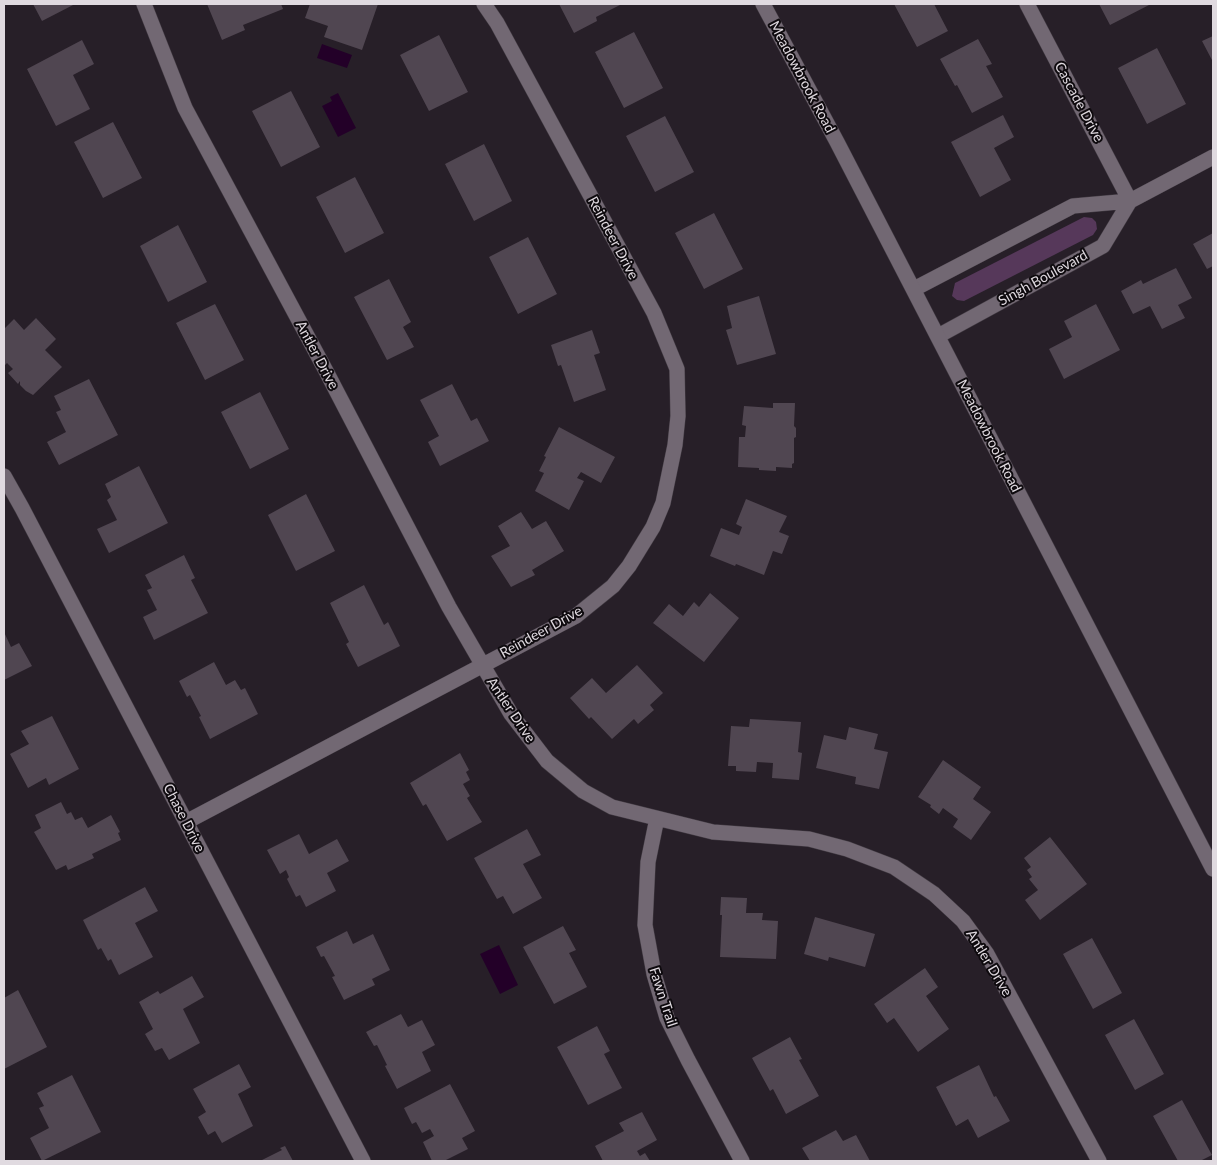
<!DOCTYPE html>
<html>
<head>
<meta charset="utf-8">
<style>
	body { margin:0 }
	#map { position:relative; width:1217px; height:1165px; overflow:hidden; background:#271f28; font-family:Lato,sans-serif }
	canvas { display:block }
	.frame { position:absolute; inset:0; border:5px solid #e0dae0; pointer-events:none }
</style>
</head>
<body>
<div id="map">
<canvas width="1217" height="1165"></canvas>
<div class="frame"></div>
</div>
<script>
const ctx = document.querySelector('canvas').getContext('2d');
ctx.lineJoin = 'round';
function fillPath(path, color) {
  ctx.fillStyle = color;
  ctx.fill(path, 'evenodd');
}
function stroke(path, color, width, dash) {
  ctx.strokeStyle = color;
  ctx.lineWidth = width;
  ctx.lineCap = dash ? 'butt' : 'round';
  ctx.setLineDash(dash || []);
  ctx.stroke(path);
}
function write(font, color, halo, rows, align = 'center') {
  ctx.font = font + ' Lato,sans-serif';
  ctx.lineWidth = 4;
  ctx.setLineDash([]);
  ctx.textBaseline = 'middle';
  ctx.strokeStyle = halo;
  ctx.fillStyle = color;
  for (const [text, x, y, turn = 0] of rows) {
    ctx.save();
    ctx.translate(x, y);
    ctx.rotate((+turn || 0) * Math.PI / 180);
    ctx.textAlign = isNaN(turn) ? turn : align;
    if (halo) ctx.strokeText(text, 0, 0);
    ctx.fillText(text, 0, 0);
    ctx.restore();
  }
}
fillPath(new Path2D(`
	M1084,217L1092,218L1096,222L1097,229L1093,235L964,301L957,300L952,296L955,283Z`), '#56385a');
fillPath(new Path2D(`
	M322,44L352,55L347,68L317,58Z
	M338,93L356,128L338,137L322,106L332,101L330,97Z
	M499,945L518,985L500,994L480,954Z`), '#230028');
fillPath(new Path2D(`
	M33,4H75L42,21Z
	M207,4H281L283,9L243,25L245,30L222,40Z
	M310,4H378L362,50L324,37L328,26L305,18Z
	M559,4H622L596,17L597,21L574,33Z
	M894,4H934L948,31L917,47Z
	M1099,4H1151L1110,25Z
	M634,32L663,88L624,108L595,52Z
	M439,35L468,92L429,111L400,55Z
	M1213,36V62L1202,41Z
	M978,39L992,64L986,66L1003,97L972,113L957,85L955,86L940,59Z
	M82,40L94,64L73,75L90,109L56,126L27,69Z
	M1157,48L1186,104L1147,124L1118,68Z
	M291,91L320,147L281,167L252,111Z
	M1003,115L1014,137L994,148L1011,180L980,197L951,142Z
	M665,116L694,172L655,192L626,136Z
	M113,122L142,178L103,198L74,142Z
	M484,144L512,201L474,221L445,164Z
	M355,177L384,233L345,253L316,197Z
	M714,213L743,269L704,289L675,233Z
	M178,225L207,282L168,302L140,246Z
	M1213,233V266L1207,269L1193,244Z
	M528,237L557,294L518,314L489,257Z
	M1176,268L1192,298L1178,305L1185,318L1162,329L1150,306L1133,314L1121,291L1141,280L1143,284Z
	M389,279L411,322L403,327L414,347L387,360L354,297Z
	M759,296L776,354L737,365L726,330L732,328L727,306Z
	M215,304L244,360L205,380L176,323Z
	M1096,304L1120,350L1064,379L1049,349L1072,337L1064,321Z
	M36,318L56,339L45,350L62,367L33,395L26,391L20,385V381L18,384L8,373L13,369L7,363L4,366V329L14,319L24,330Z
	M592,330L600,353L594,355L606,390L574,402L561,365L558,366L551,345Z
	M89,379L118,435L59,465L47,442L66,432L56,412L61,410L54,396Z
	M452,384L471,421L477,418L489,441L440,466L428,442L439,436L420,400Z
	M260,392L289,449L250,469L221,412Z
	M773,403H795L794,426L796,428V437L794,438V463L792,464V468L776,467V471L759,470V468L738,467L739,437H745L746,426L742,425L744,406L773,408Z
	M559,427L615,457L601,483L581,472L577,478L584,481L569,510L535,491L544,473L539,471L546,457L544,456Z
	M139,466L168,523L109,553L97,529L117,520L107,500L111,497L105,484Z
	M306,494L335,551L296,571L268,515Z
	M746,499L787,516L779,532L789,536L782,554L773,551L764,575L736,564L735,566L710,556L721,528L739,535L742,527L736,524Z
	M521,512L532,529L546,521L564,551L532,570L535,575L511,587L491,556L510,546L498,526Z
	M184,555L195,578L191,580L208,613L154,640L143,617L157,610L147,590L152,588L145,575Z
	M364,585L384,625L388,622L400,646L358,667L346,644L349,642L330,603Z
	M710,593L739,618L704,662L653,623L669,604L683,616L694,602L699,607Z
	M4,632L11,647L19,643L32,666L4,680Z
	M214,662L226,685L235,680L241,690L245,688L258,714L210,739L199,717L201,716L190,695L187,697L179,681Z
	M637,665L663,693L650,705L654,710L638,724L634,719L612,739L591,717L589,719L570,698L592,678L606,693Z
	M52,716L79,769L49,785L46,778L28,788L10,754L29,744L21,731Z
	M750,719L801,722L798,752L802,753L799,780L772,778L773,763L757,762L756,772L736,771V766H728L731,726L749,727Z
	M849,727L878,734L874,749L888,752L879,789L855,784L856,777L816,768L824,735L846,740Z
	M460,753L469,770L466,772L470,780L463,784L470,796L467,798L482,822L447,841L426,804L423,806L410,783Z
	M943,760L981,787L973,799L991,812L971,840L953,827L958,819L943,808L939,814L930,807L931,805L918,797Z
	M61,802L67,814L71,812L75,820L82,817L88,828L111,815L120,832L118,833L121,840L92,854L94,858L68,870L66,865L56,870L34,832L41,828L35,815Z
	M527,829L541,855L523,864L542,898L513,914L503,896L497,899L474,858Z
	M299,834L309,854L337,839L349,861L327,873L336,891L306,907L300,895L296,897L287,879L289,877L286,870L280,874L267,850Z
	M1050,837L1087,884L1040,920L1025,900L1038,890L1029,879L1032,877L1027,870L1031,867L1024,858Z
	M145,887L158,911L135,923L153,957L119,975L111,959L108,961L101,948L98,950L83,920Z
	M721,897L747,898L746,913H763L762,920L778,921L776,959L720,957L722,915H720Z
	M815,917L875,934L865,967L829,957L828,961L804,954Z
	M563,926L576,950L569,953L587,987L554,1004L523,947Z
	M347,931L353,944L373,934L390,970L372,979L375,985L344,1000L332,977L335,976L324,956L321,957L316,947Z
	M1092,938L1122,993L1093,1009L1063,954Z
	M925,968L938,987L926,996L949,1029L918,1052L894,1018L887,1023L874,1004Z
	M192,976L204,997L183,1009L200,1043L169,1060L162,1048L155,1051L145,1034L153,1029L139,1002L158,991L160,994Z
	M18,990L47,1047L4,1069V998Z
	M401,1014L408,1027L422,1020L435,1045L422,1052L431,1071L397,1089L385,1066L387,1065L377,1045L374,1046L366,1032Z
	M1134,1019L1164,1074L1135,1090L1105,1035Z
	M597,1026L610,1051L604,1054L622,1088L588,1105L557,1047Z
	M790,1037L802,1059L799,1060L819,1096L786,1114L773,1089L770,1091L752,1058Z
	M239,1064L251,1087L238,1094L253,1126L222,1143L215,1131L208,1135L198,1117L206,1112L193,1089Z
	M979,1065L994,1097L996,1096L1010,1121L978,1138L968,1119L956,1126L936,1087Z
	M72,1075L101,1132L42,1161L30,1138L49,1128L39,1108L44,1106L37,1093Z
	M450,1084L475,1131L462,1138L468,1149L444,1161H432L423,1142L434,1136L430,1129L422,1133L416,1122L412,1124L404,1108Z
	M1182,1100L1212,1155L1200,1161H1178L1153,1116Z
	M642,1112L657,1140L637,1151L640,1156L645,1153L650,1161H603L595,1146L624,1131L619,1123Z
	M836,1130L843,1141L856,1135L870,1161H810L802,1148Z
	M285,1146L293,1161H260L282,1150L280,1148Z`), '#504651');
const minor = new Path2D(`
	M144,4L185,108L326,371L449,607L511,714L547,761L583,791L612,807L713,832L809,839L847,849L894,867L934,894L963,921L987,954L1099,1161
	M1027,4L1130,201
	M914,289L1073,206L1130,201L1213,157
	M938,336L1103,246L1130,201
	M4,476L22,508L363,1161
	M657,818L648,862L645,925L654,974L667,1018L688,1060L742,1161
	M186,822L576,616L613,586L629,566L653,527L663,503L675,445L678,416L677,369L654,313L497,23L484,4`);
const tertiary = new Path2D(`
	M763,4L837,142L1213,869`);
stroke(minor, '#423b43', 16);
stroke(tertiary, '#423b43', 16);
stroke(minor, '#726873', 15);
stroke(tertiary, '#726873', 15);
write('14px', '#e0dae0', '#0e0a0e', [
	["Meadowbrook Road",802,77,62],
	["Cascade Drive",1079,102,62],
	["Reindeer Drive",613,238,62],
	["Singh Boulevard",1043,278,-29],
	["Antler Drive",317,355,62],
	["Meadowbrook Road",989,436,63],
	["Reindeer Drive",541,632,-29],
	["Antler Drive",511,710,56],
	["Chase Drive",184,818,63],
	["Antler Drive",989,963,59],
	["Fawn Trail",663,997,72]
]);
</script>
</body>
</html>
